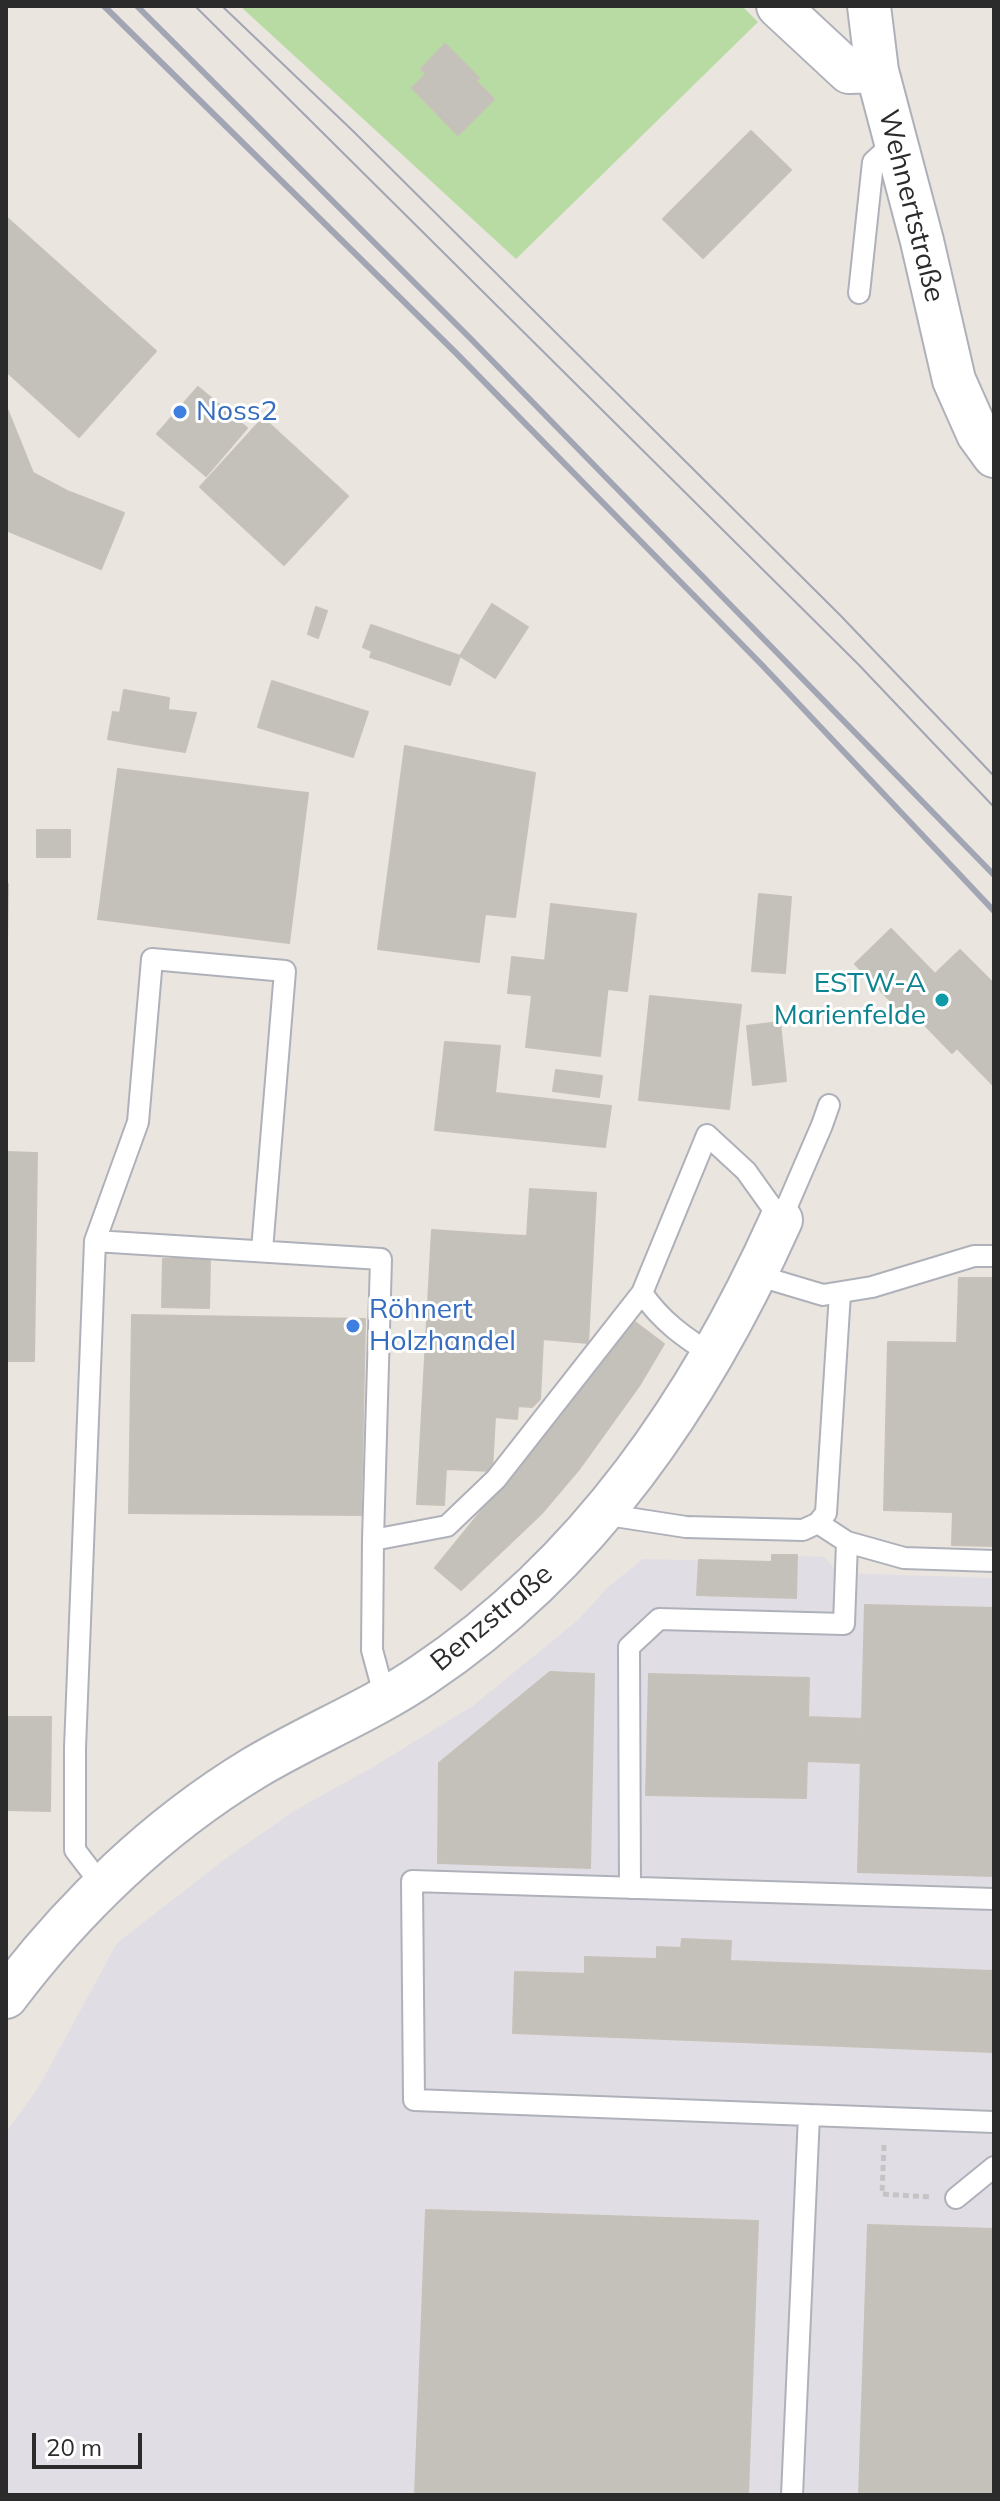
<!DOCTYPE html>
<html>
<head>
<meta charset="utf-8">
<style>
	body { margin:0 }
	#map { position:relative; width:1000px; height:2501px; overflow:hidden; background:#ebe5df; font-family:Mulish,sans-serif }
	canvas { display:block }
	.frame { position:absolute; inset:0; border:8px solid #2b2b2b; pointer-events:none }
	.scale { position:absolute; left:32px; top:2433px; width:110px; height:36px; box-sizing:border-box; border:4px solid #2b2b2b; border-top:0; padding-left:10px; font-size:24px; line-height:28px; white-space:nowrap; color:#2b2b2b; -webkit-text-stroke:6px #fff; paint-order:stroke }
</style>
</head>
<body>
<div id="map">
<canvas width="1000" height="2501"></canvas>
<div class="frame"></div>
<div class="scale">20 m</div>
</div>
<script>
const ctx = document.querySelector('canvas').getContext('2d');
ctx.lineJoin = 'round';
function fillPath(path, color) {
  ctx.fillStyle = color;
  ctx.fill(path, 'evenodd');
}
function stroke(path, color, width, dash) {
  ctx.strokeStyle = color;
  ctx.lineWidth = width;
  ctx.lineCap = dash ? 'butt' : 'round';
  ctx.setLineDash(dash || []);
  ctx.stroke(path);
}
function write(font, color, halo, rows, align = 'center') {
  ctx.font = font + ' Mulish,sans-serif';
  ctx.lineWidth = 6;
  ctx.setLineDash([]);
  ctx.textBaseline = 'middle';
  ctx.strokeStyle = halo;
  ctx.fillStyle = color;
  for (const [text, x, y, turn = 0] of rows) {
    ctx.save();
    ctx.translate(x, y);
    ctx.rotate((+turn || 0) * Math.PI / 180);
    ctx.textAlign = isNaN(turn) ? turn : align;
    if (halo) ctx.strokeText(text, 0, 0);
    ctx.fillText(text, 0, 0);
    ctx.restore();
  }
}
fillPath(new Path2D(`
	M772,1555L825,1557L838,1573L994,1578V2495H6V2132L38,2088L117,1943L225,1859L294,1811L373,1767L474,1705L578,1620L608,1587L643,1559L771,1562Z`), '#e0dee4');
fillPath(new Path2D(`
	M240,6H742L758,22L516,259Z`), '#b7dba2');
const building = new Path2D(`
	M445,44L479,78L476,81L494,99L458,135L412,88L426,74L421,69Z
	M751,131L791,170L703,258L663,219Z
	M6,217L156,351L79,437L6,371Z
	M198,387L247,428L206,476L157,434Z
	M6,406L33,473L6,484Z
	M263,418L348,496L284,565L200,487Z
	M33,473L67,491L45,546L6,530V484Z
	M67,491L124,513L101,569L45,546Z
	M492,604L528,627L495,678L460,656Z
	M316,607L327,611L318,638L308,634Z
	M371,625L380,628L372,651L363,647Z
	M380,628L397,634L386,662L370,657Z
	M397,634L460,656L450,685L386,662Z
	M272,681L368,712L353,757L258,727Z
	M124,690L141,693L139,704L156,707L154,718L141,716L139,726L144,727L141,745L108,739L113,712L120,713Z
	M141,693L169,698L168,710L196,713L185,752L141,745L144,727L139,726L141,716L154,718L156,707L139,704Z
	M405,746L535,773L515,917L485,914L479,962L378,949Z
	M118,769L282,790L263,926L100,905Z
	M282,790L308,793L289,943L98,919L100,905L263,926Z
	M37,830H70V857H37Z
	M6,884H8L7,943H6Z
	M759,894L791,897L785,973L752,971Z
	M551,904L636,914L627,991L608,989L610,968L545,961Z
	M891,929L935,974L960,950L994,984V1086L957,1048L952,1053L916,1016L911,1022L855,964Z
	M512,957L610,968L600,1056L526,1047L532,995L508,993Z
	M650,996L741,1005L729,1109L639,1100Z
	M780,1022L786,1081L753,1085L747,1026Z
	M445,1042L500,1046L495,1093L611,1106L605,1147L435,1130Z
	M556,1070L602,1076L599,1097L553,1091Z
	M6,1152L37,1153L34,1361H6Z
	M530,1189L596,1193L588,1343L543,1339L540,1399L532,1407L518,1406L517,1419L495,1417L505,1235L527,1236Z
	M432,1230L505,1235L492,1471L446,1469L444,1505L417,1504Z
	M163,1259H210L209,1308L162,1307Z
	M959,1278H994V1546L952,1545L953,1512L884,1510L888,1342L957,1343Z
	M132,1315L365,1319L361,1515L129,1513Z
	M635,1322L664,1344L639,1386L580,1468L541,1514L461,1590L435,1568Z
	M772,1555H797L796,1598L697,1595L699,1560L772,1562Z
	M865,1605L994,1608V1876L858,1872Z
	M550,1672L594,1674L590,1868L438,1863L439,1763Z
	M649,1674L809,1678L806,1798L646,1795Z
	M6,1717H51L50,1811L6,1810Z
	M808,1717L863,1719L861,1763L807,1761Z
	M682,1939L731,1941L730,1961L994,1971V2052L513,2033L515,1972L585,1974V1957L657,1959V1947L681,1948Z
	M426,2210L758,2221L748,2495H415Z
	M868,2225L994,2229V2495H859Z`);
fillPath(building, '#c4c0ba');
stroke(building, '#c6c1b9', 2);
const lane = new Path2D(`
	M859,293L873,162L894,143
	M781,1220L822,1125L829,1105
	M95,1241L75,1748V1850L104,1888
	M262,1250L285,971L152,959L138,1122L95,1241L381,1259L373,1540
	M756,1275L823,1295L872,1287L974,1256H994
	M642,1293L707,1135L746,1171L781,1220
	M602,1514L686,1527L803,1530L818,1523L826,1513L840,1293
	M818,1523L847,1542L904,1558L994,1561
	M385,1698L372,1650L373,1540L447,1526L496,1479L642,1293C661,1321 685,1338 714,1356
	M630,1888L629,1647L659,1619L844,1624L847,1542
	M809,2115L414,2100L412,1881L994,1899
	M956,2198L994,2167
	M792,2495L809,2115L994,2122`);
const street = new Path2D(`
	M778,6L849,72L877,71
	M869,6L877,71L922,241L954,380L978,434L994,456
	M6,1997C73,1908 158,1826 254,1768C309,1735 370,1711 423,1675C589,1564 700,1400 781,1220`);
stroke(lane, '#afb1ba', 24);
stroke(street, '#afb1ba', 46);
stroke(new Path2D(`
	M884,2145L882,2194L931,2197`), '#c4c4c4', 5, [6, 4]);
stroke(lane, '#fff', 20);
stroke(street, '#fff', 42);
stroke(new Path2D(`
	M195,6L858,664L994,807
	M222,6L353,131L840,615L994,776`), '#a2a5b3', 2);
stroke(new Path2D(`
	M104,6L456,353L762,665L994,911
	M137,6L470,338L994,875`), '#a2a5b3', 6);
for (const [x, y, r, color] of [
	[180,412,8,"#3f7fe0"],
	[942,1000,8,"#0f9aa8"],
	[353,1326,8,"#3f7fe0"]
]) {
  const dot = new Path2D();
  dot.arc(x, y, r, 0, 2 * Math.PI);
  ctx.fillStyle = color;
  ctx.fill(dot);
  stroke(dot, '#fff', 3);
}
write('28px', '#2b2b2b', '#fff', [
	["Wehnertstraße",911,206,76],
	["Benzstraße",492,1618,-40]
]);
write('28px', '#366cbe', '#fff', [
	["Noss2",196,412],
	["Röhnert",369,1310],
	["Holzhandel",369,1342]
], 'left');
write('28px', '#0d838f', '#fff', [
	["ESTW-A",926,984],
	["Marienfelde",926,1016]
], 'right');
</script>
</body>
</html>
